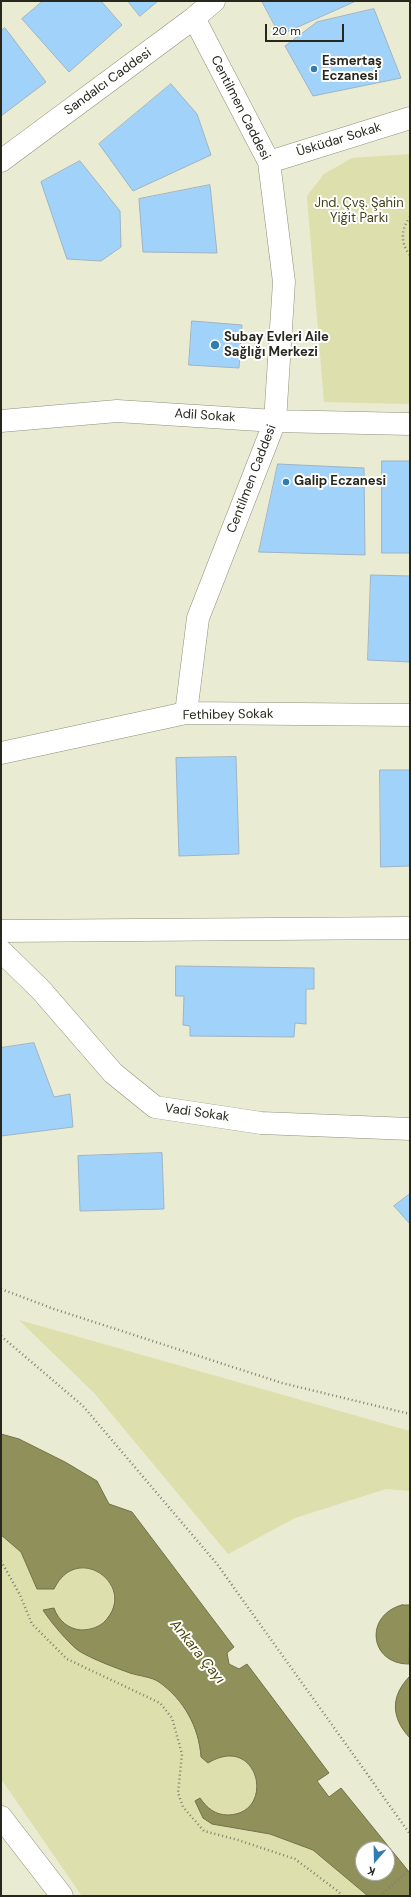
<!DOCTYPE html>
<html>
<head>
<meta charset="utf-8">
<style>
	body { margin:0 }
	#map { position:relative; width:411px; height:1897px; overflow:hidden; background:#e9ebd2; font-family:"DM Sans",sans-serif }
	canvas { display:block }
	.frame { position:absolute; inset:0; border:2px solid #27271e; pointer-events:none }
	.north { position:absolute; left:355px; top:1841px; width:40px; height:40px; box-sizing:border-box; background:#fff; border:1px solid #a9a9a5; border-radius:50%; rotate:200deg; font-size:11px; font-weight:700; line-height:16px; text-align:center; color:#27271e }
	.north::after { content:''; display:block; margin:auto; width:14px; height:18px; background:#317db0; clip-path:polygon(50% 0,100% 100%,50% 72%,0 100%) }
	.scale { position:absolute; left:265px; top:24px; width:79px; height:18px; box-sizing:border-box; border:2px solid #27271e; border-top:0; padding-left:5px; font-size:12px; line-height:14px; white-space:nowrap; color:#27271e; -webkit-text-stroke:3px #fff; paint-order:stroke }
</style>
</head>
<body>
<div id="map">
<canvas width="411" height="1897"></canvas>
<div class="frame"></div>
<div class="north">K</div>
<div class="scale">20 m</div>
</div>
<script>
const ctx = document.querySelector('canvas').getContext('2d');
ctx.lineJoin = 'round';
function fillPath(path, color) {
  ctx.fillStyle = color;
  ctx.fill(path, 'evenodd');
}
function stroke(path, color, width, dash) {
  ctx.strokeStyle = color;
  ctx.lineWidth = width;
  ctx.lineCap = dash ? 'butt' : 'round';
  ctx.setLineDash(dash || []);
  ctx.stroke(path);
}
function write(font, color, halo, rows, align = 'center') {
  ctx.font = font + ' "DM Sans",sans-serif';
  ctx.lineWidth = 4;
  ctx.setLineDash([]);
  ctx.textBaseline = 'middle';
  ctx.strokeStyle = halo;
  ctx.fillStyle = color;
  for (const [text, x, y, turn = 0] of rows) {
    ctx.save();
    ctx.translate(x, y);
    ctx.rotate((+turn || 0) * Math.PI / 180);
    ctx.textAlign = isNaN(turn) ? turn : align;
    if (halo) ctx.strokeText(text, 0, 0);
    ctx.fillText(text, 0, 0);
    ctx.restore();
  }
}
fillPath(new Path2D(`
	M410,154V404L324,402L307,196L324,174L352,158Z
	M19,1320L410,1431V1491L386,1489L295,1518L228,1554L95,1394Z
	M1,1536L21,1552L37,1589H54C59,1578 65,1570 78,1568C118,1562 129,1622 87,1629C74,1632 63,1624 56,1614L65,1636L79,1651L130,1673L158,1681L174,1696L190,1715L200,1741L201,1757L208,1762C259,1733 276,1814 228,1815C215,1815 207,1808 200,1798L195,1802L203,1818L227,1827L270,1834L313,1850L368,1896H82L1,1779Z`), '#dddfac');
const water = new Path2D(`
	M1,1434L19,1439L65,1462L97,1481L109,1504L132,1512L234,1647L227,1653L229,1664L239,1669L247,1664L329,1773L317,1781L329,1797L341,1788L410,1873V1896H368L313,1850L270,1834L212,1824L203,1818L195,1801L200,1798C207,1808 215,1815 228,1815C277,1814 259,1732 208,1763L201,1757C199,1727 184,1700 159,1682C152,1677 139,1676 130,1673C116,1668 92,1659 79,1651C69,1644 49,1620 43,1610L54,1608C58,1620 68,1629 81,1630C90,1630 100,1627 106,1620C137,1585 77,1541 54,1589H37L21,1552L1,1535ZM363,1849H387V1873H363Z
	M402,1605H410L409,1664C369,1664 364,1615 402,1605Z
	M410,1676V1738C391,1718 390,1696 410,1676Z`);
fillPath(water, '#90915a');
stroke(water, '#707148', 1);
const building = new Path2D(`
	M43,1H101L122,25L69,72L22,19Z
	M128,1H158L140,16Z
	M262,1H356L280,35Z
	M374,9L401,78L313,96L285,46L317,22Z
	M5,28L46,82L1,116V31Z
	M171,84L197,114L211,155L133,191L99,144Z
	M80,161L120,211L121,247L101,261L67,259L41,182Z
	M210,185L217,253L143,252L139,199Z
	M192,321L242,325L239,368L189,365Z
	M382,461H410V553H382Z
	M278,464L364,468L365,555L259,552Z
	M371,575L410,576V662L368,660Z
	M236,757L239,854L179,856L176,758Z
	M380,770H410V866L381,867Z
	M176,966L314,968V989H306V1024L295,1023L294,1037L190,1036V1026L183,1025L184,996H176Z
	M34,1043L54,1097L70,1094L73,1127L1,1136V1048Z
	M162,1153L164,1209L80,1211L78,1156Z
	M410,1194V1224L394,1206Z`);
fillPath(building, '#a1d3fa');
stroke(building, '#9fb3c4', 1);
const minor = new Path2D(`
	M1,161L194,18L214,1
	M269,162L410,118
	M1,421L117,411L275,421L410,424
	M186,713L198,618L275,421L284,282L269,162L194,18
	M1,753L186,713L410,715
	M1,931L410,928
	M1,951L41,990L113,1073L155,1107L261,1123L410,1129
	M1,1817L62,1896`);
stroke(minor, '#8f9079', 23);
stroke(new Path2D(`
	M410,217C401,229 400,243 410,255
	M1,1289L54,1309L282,1383L410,1414
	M1,1336L83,1406L217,1564L410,1834
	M1,1561L20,1595L32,1624L67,1659L160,1703L172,1718L182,1754L178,1793L183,1807L204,1831L238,1840L295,1859L339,1892L342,1896
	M380,1896L410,1869`), '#7f806f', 2.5, [1, 3]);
stroke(minor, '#fff', 22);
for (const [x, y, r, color] of [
	[314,69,4,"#317db0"],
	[215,345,5,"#317db0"],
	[286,482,4,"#317db0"]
]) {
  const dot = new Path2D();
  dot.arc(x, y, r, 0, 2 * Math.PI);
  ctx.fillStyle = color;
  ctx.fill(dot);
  stroke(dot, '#fff', 1.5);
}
write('bold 13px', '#27271e', '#fff', [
	["Esmertaş",322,62],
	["Eczanesi",322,77],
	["Subay Evleri Aile",224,338],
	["Sağlığı Merkezi",224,353],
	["Galip Eczanesi",294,482]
], 'left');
write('13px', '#27271e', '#fff', [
	["Sandalcı Caddesi",108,82,-36],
	["Centilmen Caddesi",240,108,63],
	["Üsküdar Sokak",339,140,-17],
	["Adil Sokak",205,416,4],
	["Centilmen Caddesi",252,479,-69],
	["Fethibey Sokak",228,715,-1],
	["Vadi Sokak",197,1113,8]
]);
write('13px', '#424217', '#fff', [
	["Jnd. Çvş. Şahin",359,204],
	["Yiğit Parkı",359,219]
]);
write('italic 14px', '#474600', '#fff', [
	["Ankara Çayı",197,1652,51]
]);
</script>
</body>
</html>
